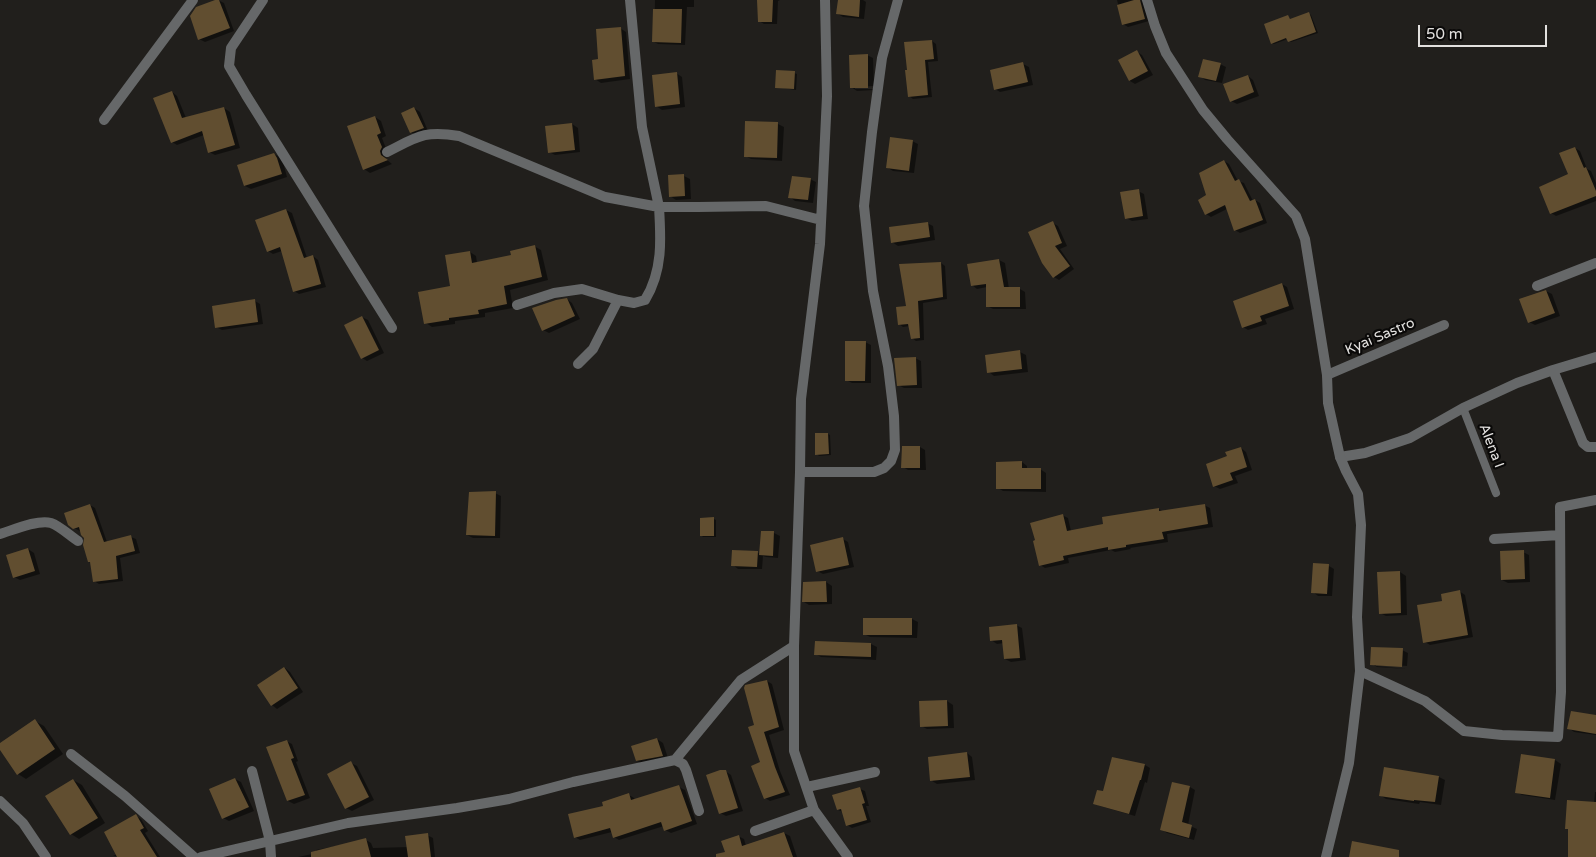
<!DOCTYPE html>
<html>
<head>
<meta charset="utf-8">
<style>
	body { margin:0 }
	#map { position:relative; width:1596px; height:857px; overflow:hidden; background:#211f1c; font-family:"Varela Round",sans-serif }
	canvas { display:block }
	.scale { position:absolute; left:1418px; top:25px; width:129px; height:22px; box-sizing:border-box; border:2px solid #e2e0de; border-top:0; padding-left:6px; font-size:15px; line-height:18px; white-space:nowrap; color:#e2e0de; -webkit-text-stroke:4px #0a0908; paint-order:stroke }
</style>
</head>
<body>
<div id="map">
<canvas width="1596" height="857"></canvas>
<div class="scale">50 m</div>
</div>
<script>
const ctx = document.querySelector('canvas').getContext('2d');
ctx.lineJoin = 'round';
function fillPath(path, color) {
  ctx.fillStyle = color;
  ctx.fill(path, 'evenodd');
}
function stroke(path, color, width, dash) {
  ctx.strokeStyle = color;
  ctx.lineWidth = width;
  ctx.lineCap = dash ? 'butt' : 'round';
  ctx.setLineDash(dash || []);
  ctx.stroke(path);
}
function write(font, color, halo, rows, align = 'center') {
  ctx.font = font + ' "Varela Round",sans-serif';
  ctx.lineWidth = 4.5;
  ctx.setLineDash([]);
  ctx.textBaseline = 'middle';
  ctx.strokeStyle = halo;
  ctx.fillStyle = color;
  for (const [text, x, y, turn = 0] of rows) {
    ctx.save();
    ctx.translate(x, y);
    ctx.rotate((+turn || 0) * Math.PI / 180);
    ctx.textAlign = isNaN(turn) ? turn : align;
    if (halo) ctx.strokeText(text, 0, 0);
    ctx.fillText(text, 0, 0);
    ctx.restore();
  }
}
fillPath(new Path2D(`
	M218,0L224,3L234,31L205,42L199,39Z
	M655,0H694V7H687L685,45L658,44L654,42Z
	M758,0H780L778,1L777,24H764L759,21Z
	M839,0H863L866,2L864,19L843,17L838,14Z
	M1117,0H1140L1144,3L1149,21L1128,27L1123,24Z
	M1308,13L1311,15L1318,33L1291,42L1288,39L1274,44L1272,43L1288,16L1291,20Z
	M620,28L626,32L630,79L601,83L595,79L599,60Z
	M932,41L936,44L938,61L928,62L932,97L913,99L909,96V71L905,43Z
	M1137,52L1142,55L1153,75L1135,84L1130,81Z
	M867,55L873,58L874,86L855,87V89H874V90L857,91L851,87Z
	M1023,64L1029,67L1033,85L1000,92L995,89Z
	M1220,64L1226,67L1222,83L1205,80L1200,76Z
	M676,73L682,77L685,107L662,110L656,106Z
	M794,73L797,74L796,90L776,87Z
	M1248,76L1253,80L1259,96L1237,104L1231,101Z
	M172,92L177,96L186,118L224,108L230,112L240,148L215,155L209,152L204,135L177,145L172,142Z
	M414,108L420,112L428,131L416,135L411,132Z
	M375,117L381,121L386,136L382,138L387,151L385,155L386,159L392,164L370,173L364,169Z
	M746,122L778,124L784,127L782,161L751,159L745,156Z
	M572,124L578,128L580,152L555,155L549,152Z
	M912,141L918,144L914,173L893,171L888,168Z
	M1575,148L1580,151L1587,169L1591,171L1596,183V201L1556,216L1551,213L1570,175Z
	M274,154L280,157L283,162L287,177L251,189L245,186L239,165Z
	M1224,161L1229,164L1238,181L1244,183L1253,201L1255,200L1260,203L1267,223L1240,233L1235,230L1227,209L1211,217L1206,214L1199,200L1207,196Z
	M684,176L690,179L691,199L676,200L670,196Z
	M810,179L816,182L813,203L795,201L790,197Z
	M1138,191L1144,194L1148,219L1132,221L1126,218Z
	M286,210L292,213L307,258L313,256L318,260L326,287L299,294L294,291L282,251L273,254L268,251Z
	M927,223L933,226L935,240L898,246L892,242Z
	M1053,223L1058,226L1067,246L1060,249L1074,269L1059,280L1054,277Z
	M534,246L541,250L548,280L510,290L513,308L485,313V317L455,321V324L432,327L426,323L451,287L470,252L476,256L477,263L513,256Z
	M999,260L1005,263L1009,289H1020L1025,292L1026,309H993L987,306V287L977,289L972,285Z
	M941,263L945,266L947,299L923,303L924,340L916,341L912,338L910,326L903,327L899,324L907,307Z
	M1282,284L1287,287L1294,309L1265,319L1267,324L1248,330L1243,327Z
	M1546,291L1552,294L1560,316L1535,325L1529,322Z
	M567,299L572,303L580,319L549,333L543,330Z
	M255,301L260,304L263,324L222,330L216,327Z
	M362,317L368,320L384,353L367,361L362,358Z
	M865,342L871,345V383H852L846,380Z
	M1020,352L1026,355L1028,372L994,376L989,372Z
	M915,358L921,361L922,388H904L898,385Z
	M828,434L830,435L831,455L819,456L817,454Z
	M920,447L925,450L926,470H908L903,467Z
	M1241,448L1246,452L1252,470L1235,476L1238,483L1220,489L1214,486L1228,457Z
	M1022,462L1027,466V470L1040,469L1046,473V492L1003,491L998,488Z
	M495,493L501,496L500,538H473L467,535Z
	M90,505L95,508L107,542L131,537L136,539L140,553L120,558L123,581L99,584L94,581L91,563L89,562L86,538L81,531H80L74,528Z
	M1204,505L1210,508L1213,527L1167,534L1168,542L1130,548L1131,549L1115,552L1111,550L1068,558L1069,563L1045,568L1040,565L1062,515L1068,518L1071,531L1105,525L1159,509L1164,512Z
	M714,519L716,520V537H703L701,535Z
	M762,532L774,533L780,536L778,558L766,557L763,556L762,569H738L733,565L757,552L760,554Z
	M843,539L848,542L854,567L823,574L817,571Z
	M28,549L34,553L40,574L20,580L14,577Z
	M1523,552L1529,555L1530,582L1508,583L1502,580Z
	M1329,566L1334,569L1332,596H1318L1313,592Z
	M1400,572L1406,576L1407,615L1386,616L1380,613Z
	M826,582L832,586V604L809,605L804,602Z
	M1459,591L1465,595L1473,637L1430,645L1425,642L1444,602Z
	M864,619H912L918,622L917,638L870,637L864,634Z
	M1016,625L1022,628L1026,660L1011,662L1005,659L1004,643L997,644L991,640Z
	M871,644L877,647L876,660L821,657L815,654Z
	M1402,650L1408,653L1407,666L1376,664V666L1407,669L1377,667L1372,664Z
	M285,668L290,672L303,692L277,709L272,705Z
	M767,681L772,684L784,730L769,735L780,771L790,795L770,801L765,798L761,763L755,726Z
	M947,701L953,705L954,728L927,729L921,726L920,702Z
	M1596,717V735L1574,732L1569,728Z
	M35,721L44,726L63,754L26,779L18,774L0,748V744Z
	M657,739L663,743L668,758L643,764L637,761Z
	M286,741L292,744L298,761L296,762L310,798L294,804L288,801L268,748Z
	M967,753L972,757L975,780L937,784L932,781Z
	M1522,756L1555,760L1561,764L1555,800L1522,795L1516,792Z
	M1113,758L1145,765L1150,768L1147,783L1145,782L1135,816L1100,806L1094,803L1104,793Z
	M351,763L357,766L374,800L352,811L346,808Z
	M1385,769L1439,777L1445,780L1441,805L1420,802L1419,804L1386,799L1380,795Z
	M725,771L731,775L743,811L726,816L720,813Z
	M235,779L241,782L254,811L229,821L223,818Z
	M73,780L82,785L105,823L79,839L71,834Z
	M1173,783L1190,787L1195,790L1188,825L1197,829L1194,840L1167,833L1161,829Z
	M679,787L685,790L697,824L671,833L665,830L664,826L619,840L614,837L612,832L580,840L575,837L604,806L629,795L634,798L635,800Z
	M860,789L865,791L869,806H866L871,822L852,828L847,825L843,812L838,810Z
	M1595,792H1596V857H1569L1570,830L1567,828L1594,803Z
	M136,816L141,819L148,831L145,833L160,857L113,856L117,854Z
	M784,833L790,836L797,857H728L738,836L744,839L746,846Z
	M427,835L433,838L435,857H298L317,853L316,850L366,840L371,843L373,848L408,847Z`), '#0007');
fillPath(new Path2D(`
	M215,0H219L230,28L198,40L190,16L196,7Z
	M757,0H773L772,22H758Z
	M838,0H860L859,17L836,14Z
	M1134,0H1140L1145,19L1122,25L1117,5Z
	M653,9H682L681,43L652,42Z
	M1309,12L1316,32L1288,42L1286,38L1271,44L1264,24L1288,15L1290,19Z
	M621,27L625,76L594,80L592,60L598,59L596,29Z
	M932,40L934,59L925,60L928,95L908,97L905,70H907L904,42Z
	M1137,50L1148,71L1129,81L1118,60Z
	M868,54V88H850L849,55Z
	M1203,59L1221,63L1216,81L1198,77Z
	M1023,62L1028,82L994,90L990,70Z
	M776,70L795,71L794,89L775,88Z
	M677,72L680,104L655,107L652,75Z
	M1248,75L1254,92L1230,102L1223,84Z
	M172,91L182,118L224,107L235,145L208,153L202,131L171,143L153,98Z
	M414,107L424,128L410,133L401,113Z
	M375,116L381,133L377,135L382,147L380,151L381,155L388,160L363,170L347,126Z
	M745,121L778,122L777,158L744,157Z
	M572,123L575,150L548,153L545,126Z
	M890,137L913,140L909,171L886,168Z
	M1575,147L1584,168L1586,167L1596,191V196L1550,214L1539,187L1568,174L1559,153Z
	M274,153L277,158L282,174L244,186L237,165Z
	M1224,160L1235,181L1239,179L1250,201L1255,199L1263,220L1234,231L1225,205L1205,215L1198,200L1206,195L1199,173Z
	M684,174L685,196L669,197L668,175Z
	M792,176L811,178L808,200L788,198Z
	M1139,189L1143,216L1125,219L1120,192Z
	M286,209L304,258L313,255L321,284L293,292L280,247L267,252L255,220Z
	M1053,221L1062,243L1055,246L1070,266L1053,278L1042,263L1028,232Z
	M928,222L930,237L891,243L889,227Z
	M535,245L542,277L504,286L507,304L478,310L479,314L449,318V320L424,324L418,292L450,286L445,255L470,251L472,263L511,255L510,251Z
	M999,259L1004,287H1020V307H986V284L971,286L967,264Z
	M941,262L943,297L918,301L920,338L911,339L908,324L898,325L896,307L906,306L899,264Z
	M1282,283L1289,306L1260,316L1262,321L1242,328L1233,301Z
	M1546,290L1555,313L1528,323L1519,299Z
	M567,298L575,316L542,331L532,308L556,300Z
	M255,299L258,322L215,328L212,306Z
	M362,316L379,350L361,359L344,325Z
	M845,341H866L865,381H845Z
	M1020,350L1022,369L987,373L985,355Z
	M916,357L917,385L897,386L894,358Z
	M815,433H828L829,454L815,455Z
	M902,446H920V468H901Z
	M1241,447L1247,467L1230,473L1233,480L1213,487L1206,464L1227,456L1225,452Z
	M1022,461V468H1041V489H996V462Z
	M496,491L495,536L466,535L469,492Z
	M90,504L104,542L131,535L135,551L116,556L118,579L93,582L90,562H88L83,545L84,538L81,535L79,527L73,529L68,525L64,513Z
	M1205,504L1208,524L1162,532L1164,539L1126,545V547L1108,550V547L1063,556L1064,560L1039,566L1033,541L1035,540L1030,523L1063,514L1067,531L1103,524L1102,517L1159,508V511Z
	M714,517V536H700V518Z
	M761,531H774L773,556L759,555Z
	M843,537L849,565L816,572L810,545Z
	M28,548L35,571L13,578L6,555Z
	M732,550L758,551L757,567L731,566Z
	M1524,550L1525,579L1501,580L1500,551Z
	M1313,563L1329,564L1327,594L1311,593Z
	M1400,571L1401,613L1379,614L1377,572Z
	M826,581L827,602H802L803,582Z
	M1460,590L1468,635L1423,643L1417,605L1442,601L1441,594Z
	M863,618H912V635H863Z
	M1017,624L1020,658L1004,659L1002,640L990,641L989,627Z
	M815,641L871,643V657L814,655Z
	M1371,647L1403,648L1402,667L1370,665Z
	M284,667L298,688L271,706L257,685Z
	M767,680L779,727L764,732L775,767L785,792L764,799L751,766L760,762L748,727L754,725L744,688L745,685Z
	M947,700L948,726L920,727L919,701Z
	M1571,711L1596,715V734L1567,729Z
	M35,719L55,749L17,775L0,750V743Z
	M657,738L663,756L636,761L631,746Z
	M287,740L294,758L291,759L305,795L287,801L266,747Z
	M967,752L970,777L930,781L928,757Z
	M1521,754L1555,759L1550,798L1515,793Z
	M1112,757L1145,764L1141,780H1140L1129,814L1093,804L1097,790L1103,791Z
	M351,761L369,797L345,809L327,774Z
	M1384,767L1439,776L1435,802L1414,800V801L1379,796Z
	M720,770H726L738,808L719,814L706,775Z
	M235,778L249,807L222,819L209,789Z
	M73,779L98,818L70,835L45,796Z
	M1172,782L1190,786L1182,822L1192,825L1189,838L1160,830Z
	M679,785L692,821L664,831L661,822L613,838L610,828L574,838L568,814L603,806L602,802L629,793L631,800Z
	M860,787L865,803L862,804L867,820L846,826L841,809L837,810L832,795Z
	M1567,800L1596,802V857H1568V829H1565Z
	M136,814L144,828L140,830L157,857H117L104,832Z
	M784,832L793,857H716V854L725,852L721,841L739,835L742,846Z
	M428,833L431,857H408L405,836Z
	M366,838L371,857H311V852Z
	M1352,841L1399,850V857H1349Z`), '#614e30');
stroke(new Path2D(`
	M1463,408L1496,493`), '#666869', 8);
stroke(new Path2D(`
	M263,0L231,48L229,66L246,95L392,328
	M630,0L642,127L659,207H698L766,206L821,220
	M825,0L827,96L820,244L801,399L800,472L794,646V751L814,810L848,857
	M104,120L193,0
	M387,152C417,137 424,130 459,136L605,197L659,207C661,239 663,271 645,300L634,303L618,300L582,289L554,293L517,305
	M1537,286L1596,263
	M578,364L593,349L618,300
	M1553,370L1583,443L1588,447H1596
	M1327,375L1444,325
	M1340,457L1365,453L1410,438L1463,408L1517,383L1553,370L1596,357
	M800,472H874L884,468L891,461L895,450L894,416L888,366L873,291L864,206L872,132L882,58L898,0
	M0,534C13,530 38,519 51,523C60,526 70,536 78,541
	M1494,539L1560,535
	M1360,671L1425,701L1464,731L1502,735L1558,737L1561,692L1560,507L1596,500
	M71,754L125,796L194,857
	M675,760L741,680L794,646
	M252,771L270,841L271,857
	M807,787L875,772
	M0,801L23,823L46,857
	M755,831L814,810
	M201,857L348,823L457,808L509,799L573,782L675,760L683,764L686,770L699,811`), '#666869', 10);
stroke(new Path2D(`
	M1147,0L1155,26L1166,53L1203,110L1227,139L1296,216L1305,239L1327,375L1328,403L1340,457L1346,471L1358,494L1361,525L1357,617L1360,671L1349,763L1326,857`), '#666869', 10);
write('14px', '#e2e0de', '#0a0908', [
	["Kyai Sastro",1380,337,-23],
	["Alena I",1491,446,69]
]);
</script>
</body>
</html>
